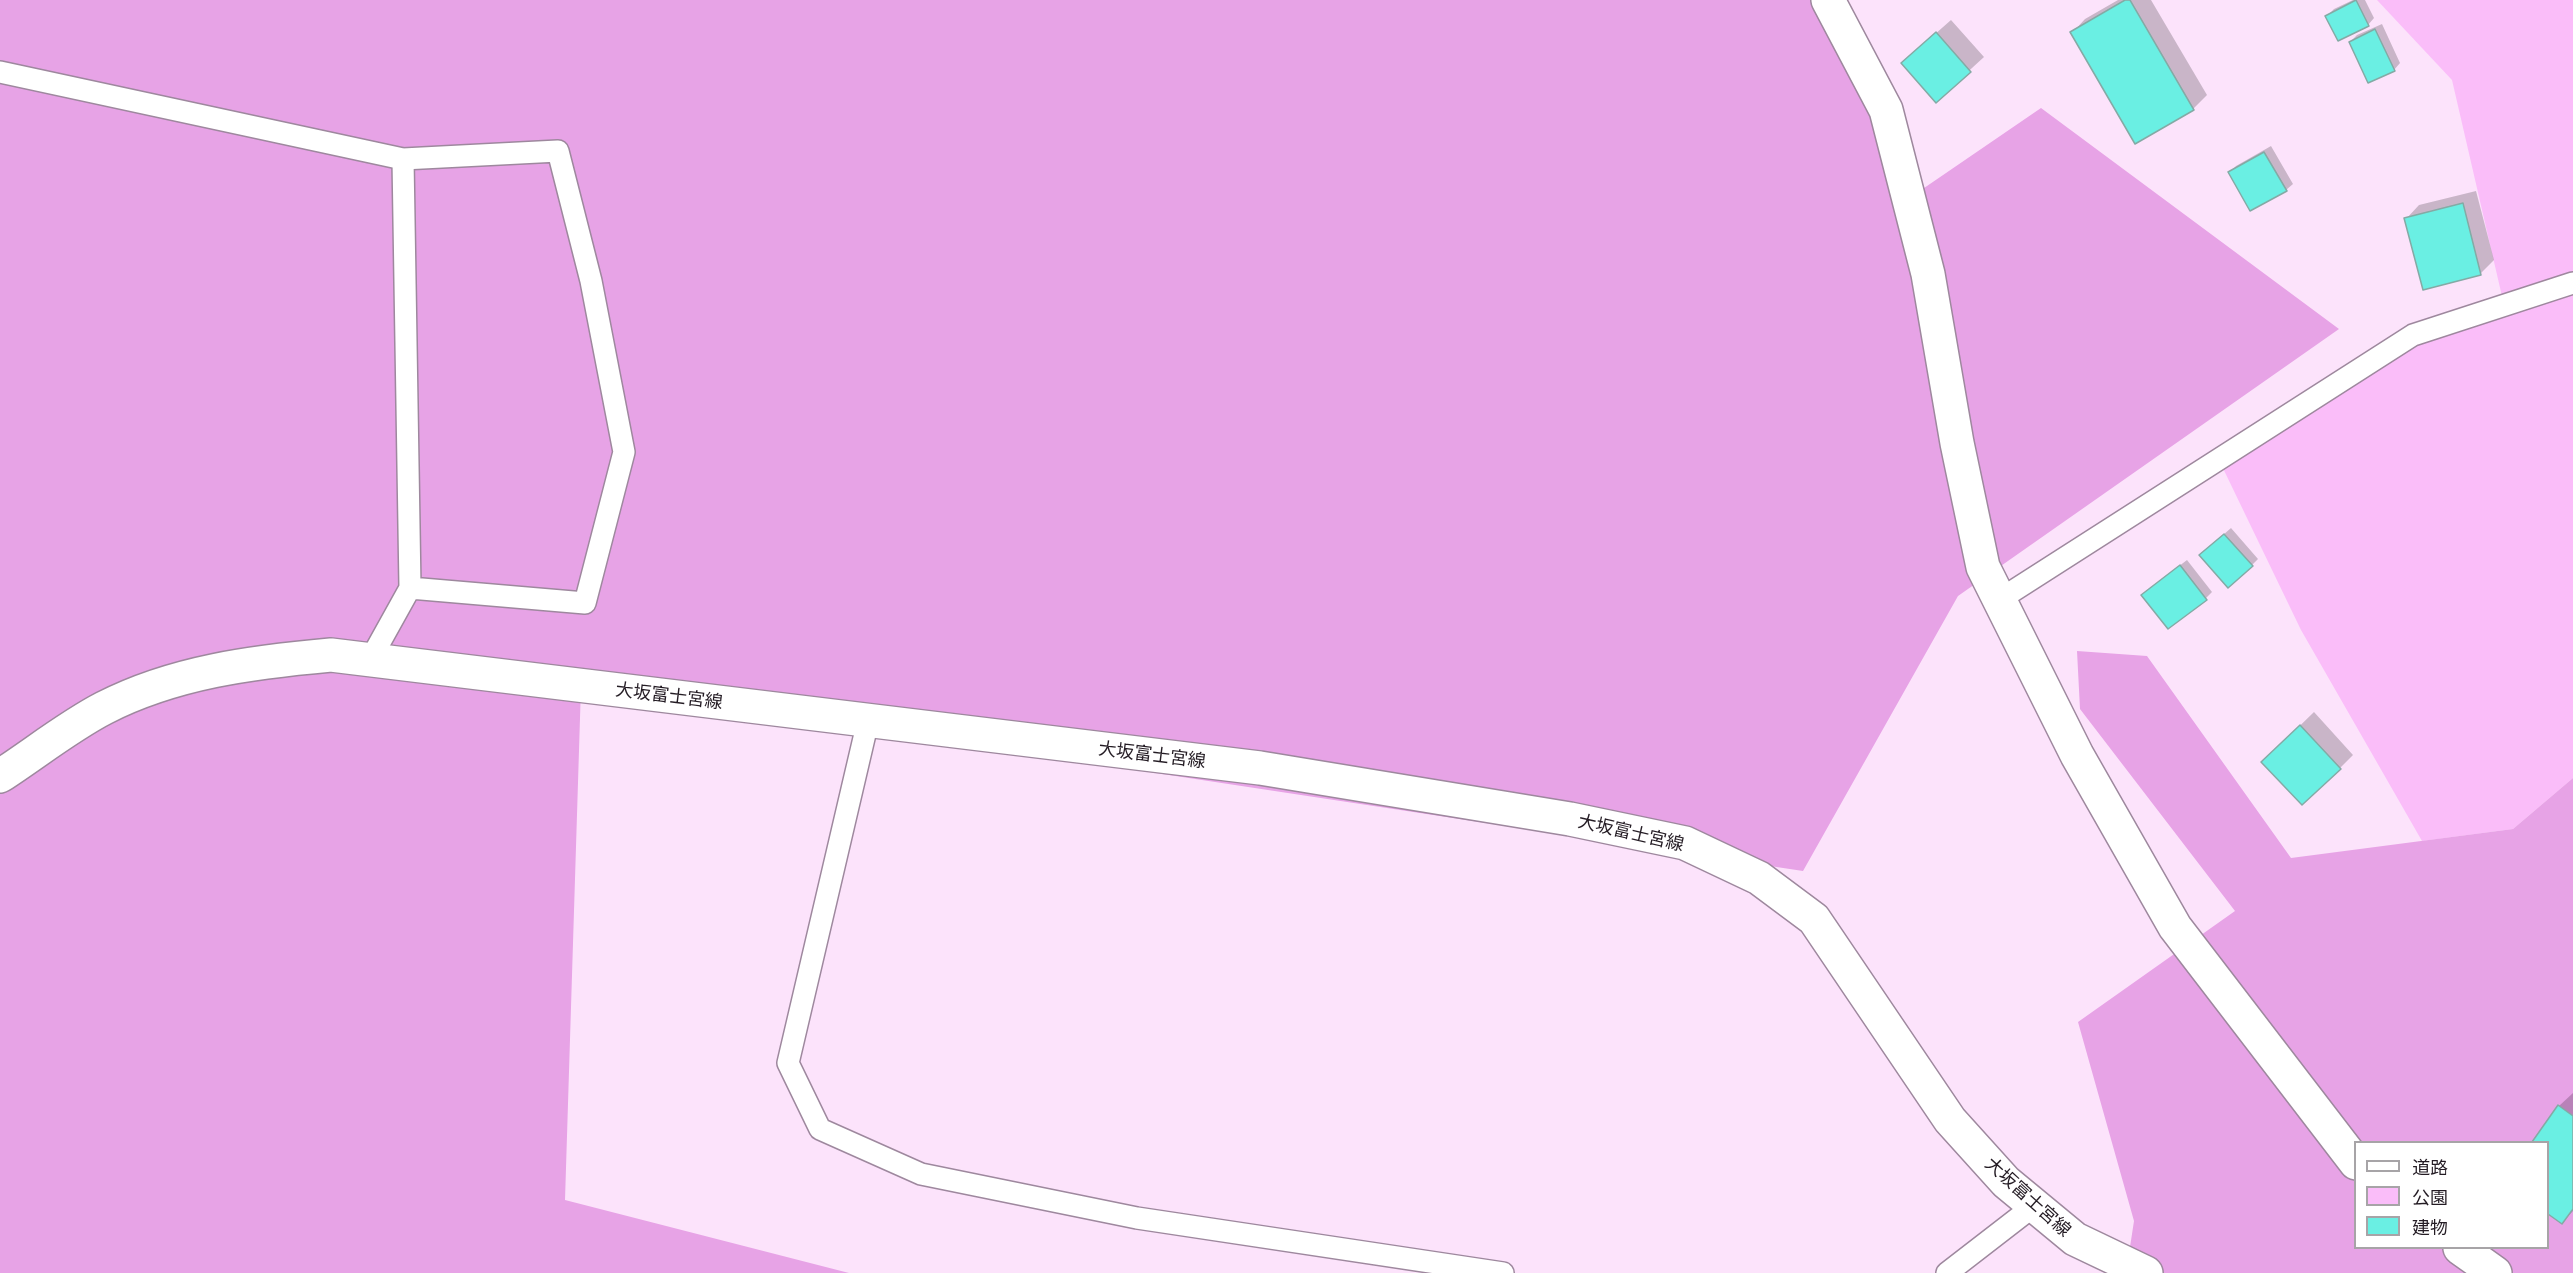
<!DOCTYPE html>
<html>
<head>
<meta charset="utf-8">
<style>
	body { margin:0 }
	#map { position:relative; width:2573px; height:1273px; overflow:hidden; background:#fce3fb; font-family:Lato,"Noto Sans JP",sans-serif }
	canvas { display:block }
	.legend { position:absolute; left:2354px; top:1141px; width:195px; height:108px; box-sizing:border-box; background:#fff; border:2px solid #a7a4a7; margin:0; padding:8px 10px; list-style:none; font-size:18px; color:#241c24 }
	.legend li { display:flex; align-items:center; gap:12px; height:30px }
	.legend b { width:30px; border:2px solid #a7a4a7 }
</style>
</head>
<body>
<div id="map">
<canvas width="2573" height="1273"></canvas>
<ul class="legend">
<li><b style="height:8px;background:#fff"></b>道路</li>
<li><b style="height:16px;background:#fabdf9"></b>公園</li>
<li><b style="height:16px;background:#6aefe3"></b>建物</li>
</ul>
</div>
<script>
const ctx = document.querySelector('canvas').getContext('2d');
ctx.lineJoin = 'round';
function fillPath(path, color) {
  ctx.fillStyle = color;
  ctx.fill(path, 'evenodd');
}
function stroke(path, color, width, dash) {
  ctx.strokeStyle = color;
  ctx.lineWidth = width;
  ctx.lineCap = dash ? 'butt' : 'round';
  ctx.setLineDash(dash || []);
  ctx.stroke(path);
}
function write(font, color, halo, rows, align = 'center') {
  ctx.font = font + ' Lato,"Noto Sans JP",sans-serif';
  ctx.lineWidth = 4.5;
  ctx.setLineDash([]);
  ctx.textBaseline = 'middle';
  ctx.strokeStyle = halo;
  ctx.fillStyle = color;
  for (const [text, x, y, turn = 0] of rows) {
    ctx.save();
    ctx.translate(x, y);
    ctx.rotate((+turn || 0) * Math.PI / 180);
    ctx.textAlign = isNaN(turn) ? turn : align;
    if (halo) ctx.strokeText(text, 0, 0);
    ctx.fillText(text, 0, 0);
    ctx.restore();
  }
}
fillPath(new Path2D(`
	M2377,0H2573V778L2513,829L2422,841L2301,630L2219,460L2427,331L2504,305L2452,80Z`), '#fabdf9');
fillPath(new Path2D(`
	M0,0H1823L1908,199L2041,108L2339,329L1958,596L1803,871L581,686L565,1200L849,1273H0Z
	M2077,651L2147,656L2291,858L2513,829L2573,778V1273H2126L2134,1221L2078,1022L2235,911L2080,709ZM2356,1142H2548V1248H2356Z`), '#e7a3e6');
fillPath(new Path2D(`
	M2118,0H2151L2207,95L2193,109L2072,33L2085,19Z
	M2353,0H2365L2374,18L2368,25L2327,16L2334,9Z
	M1951,20L1984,57L1936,101L1917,50Z
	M2382,24L2400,63L2394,70L2350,42L2357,35Z
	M2271,146L2293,184L2286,190L2230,172L2236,166Z
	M2476,191L2494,260L2481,273L2406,219L2419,205Z
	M2231,528L2258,559L2252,565L2207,549Z
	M2187,560L2212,592L2206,598L2149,589Z
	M2314,712L2353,755L2340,768L2276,749Z
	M2573,1093V1211L2562,1222L2548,1212V1142H2534L2559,1106Z`), '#0003');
const building = new Path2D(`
	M2125,0H2130L2194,110L2135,144L2070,32Z
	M2356,0L2369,26L2338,41L2325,16Z
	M2375,29L2395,71L2368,83L2349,42Z
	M1936,32L1971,72L1936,103L1901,63Z
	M2264,152L2287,191L2250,211L2228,172Z
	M2463,203L2481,275L2423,290L2404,218Z
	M2224,534L2253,566L2228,588L2199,555Z
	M2180,565L2207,600L2168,629L2141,595Z
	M2300,725L2341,769L2302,805L2261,762Z
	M2558,1105L2573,1116V1209L2562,1224L2548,1214V1142H2532Z`);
fillPath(building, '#6aefe3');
stroke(building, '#84aaa5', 1.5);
const lane = new Path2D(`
	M0,72L403,159L410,588L370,660
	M403,159L558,151L591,281L624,452L585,603L410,588
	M1999,600L2413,335L2573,283
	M868,721L788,1063L820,1129L921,1174L1137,1218L1503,1273
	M1947,1273L2035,1205`);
const secondary = new Path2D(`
	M1828,0L1886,110L1928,274L1957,443L1983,567L2077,755L2175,927L2356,1163
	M0,776C34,754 69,726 104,708C174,672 253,662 331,655L1260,768L1570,819L1685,843L1759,878L1814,919L1950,1120L2006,1182L2075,1239L2146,1273
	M2460,1248L2495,1273`);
stroke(lane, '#9e889e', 24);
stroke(secondary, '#9e889e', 36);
stroke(lane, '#fff', 21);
stroke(secondary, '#fff', 33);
write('18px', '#241c24', '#fff', [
	["大坂富士宮線",669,696,7],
	["大坂富士宮線",1152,755,7],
	["大坂富士宮線",1631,833,13],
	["大坂富士宮線",2028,1197,42]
]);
</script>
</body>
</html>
